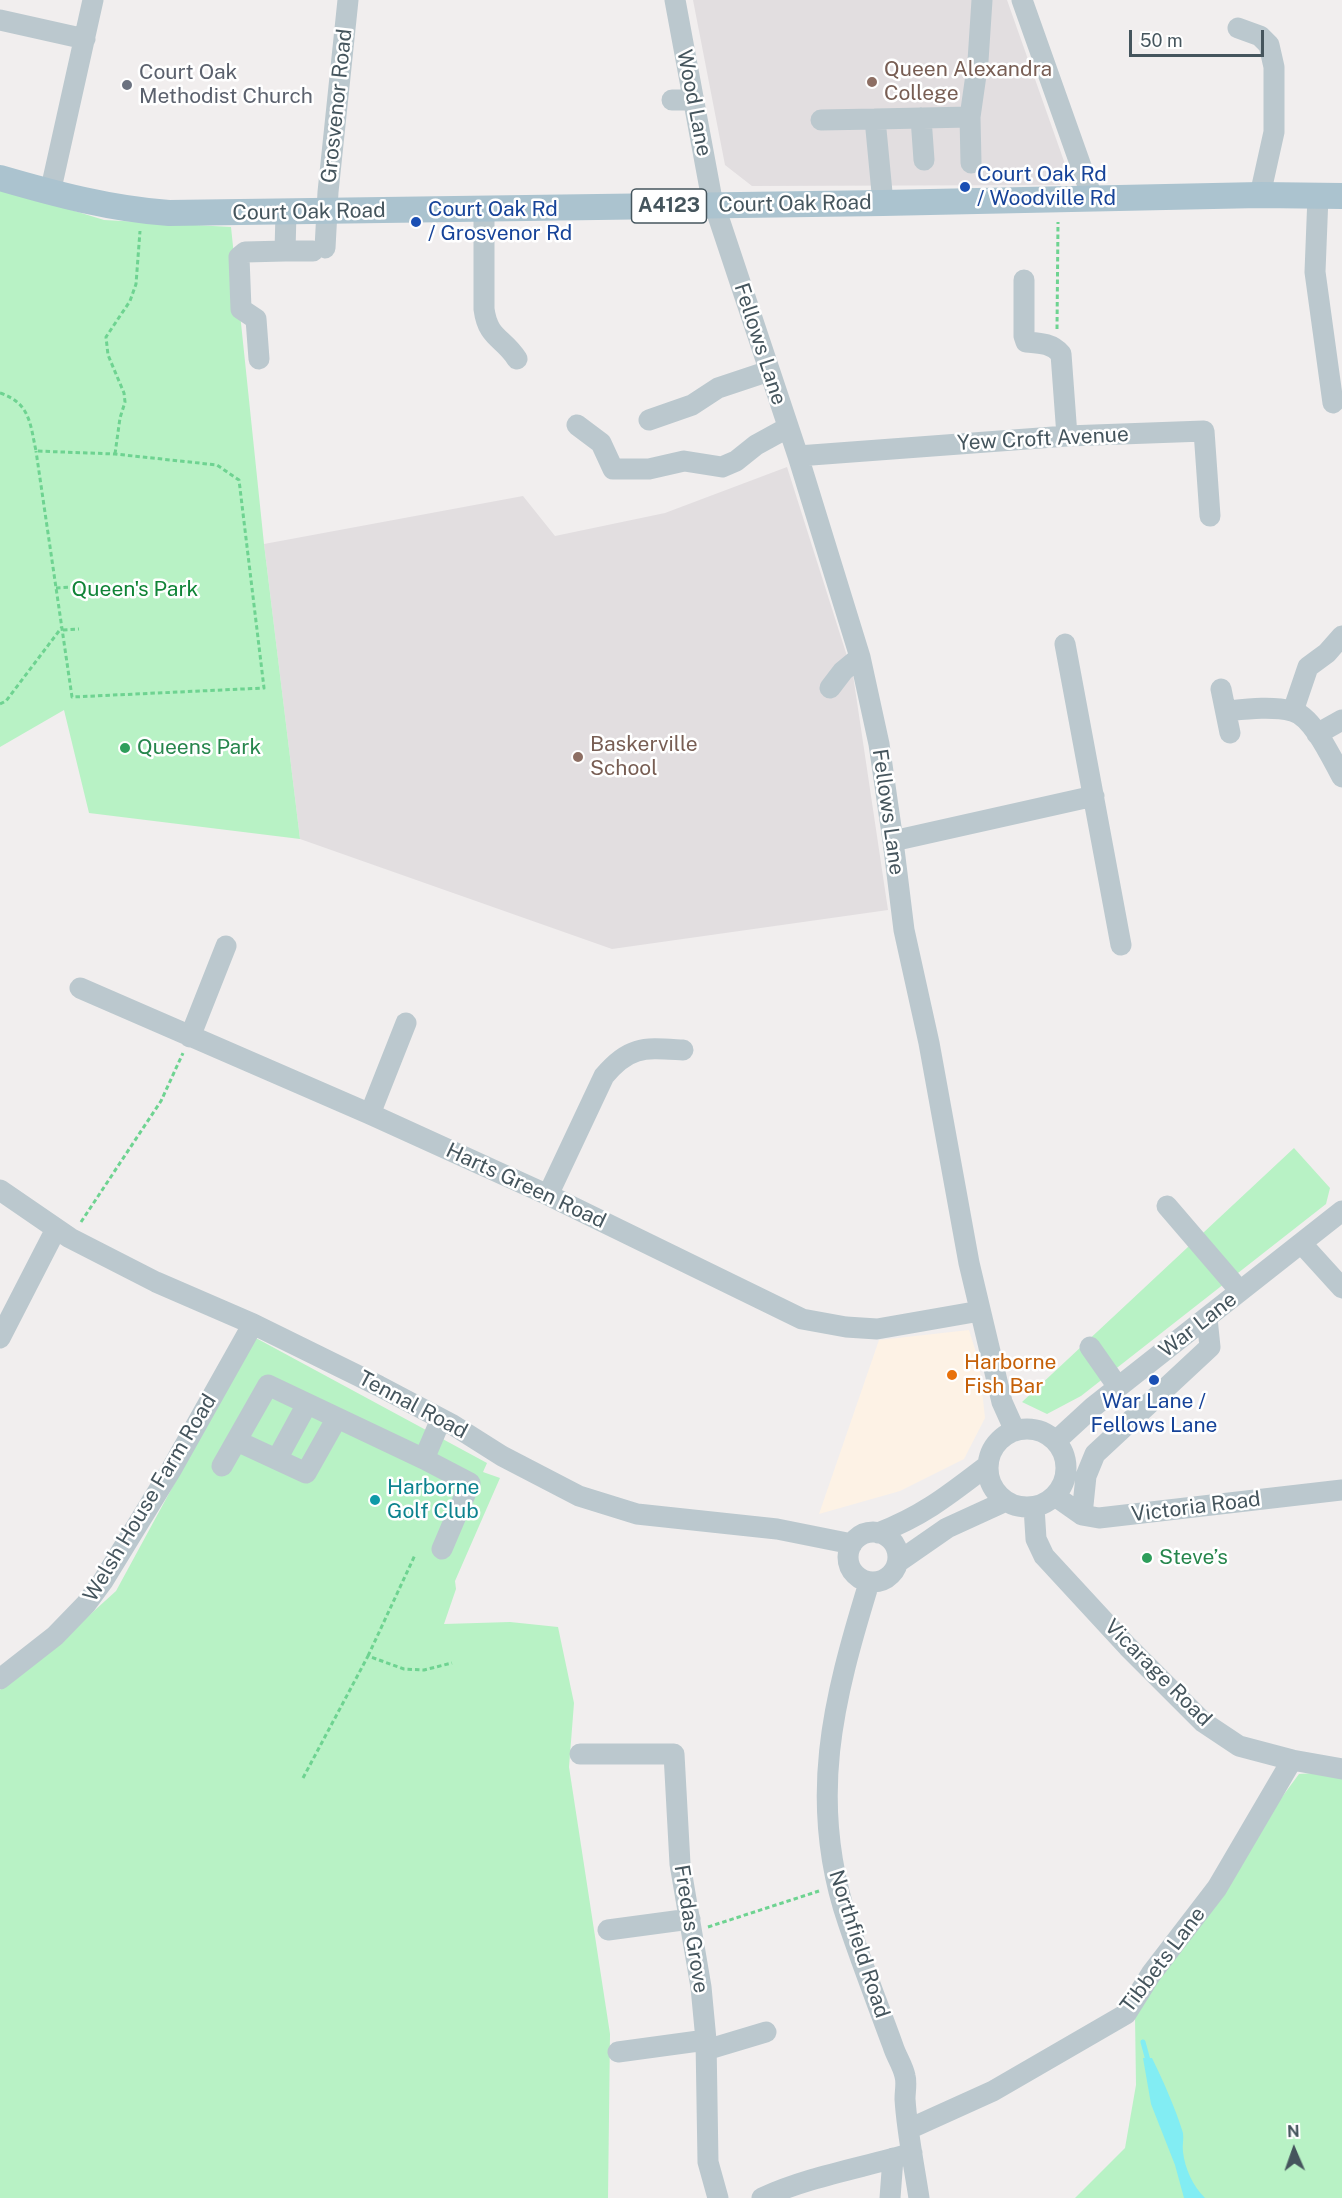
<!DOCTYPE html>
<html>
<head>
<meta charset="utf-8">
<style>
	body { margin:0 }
	#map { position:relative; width:1342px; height:2198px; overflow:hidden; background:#f1eeee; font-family:"Public Sans",sans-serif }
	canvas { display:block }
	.north { position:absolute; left:1264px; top:2120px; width:60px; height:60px; -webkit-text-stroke:4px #fff; paint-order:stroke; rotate:358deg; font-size:16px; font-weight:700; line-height:24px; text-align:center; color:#45555d }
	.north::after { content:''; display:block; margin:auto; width:21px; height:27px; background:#45555d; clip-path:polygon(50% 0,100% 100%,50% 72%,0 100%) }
	.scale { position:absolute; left:1129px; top:30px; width:135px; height:27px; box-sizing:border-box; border:3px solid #45555d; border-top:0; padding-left:8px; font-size:18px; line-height:21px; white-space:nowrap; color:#45555d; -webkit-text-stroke:4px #fff; paint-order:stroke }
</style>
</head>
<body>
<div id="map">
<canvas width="1342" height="2198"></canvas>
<div class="north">N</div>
<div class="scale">50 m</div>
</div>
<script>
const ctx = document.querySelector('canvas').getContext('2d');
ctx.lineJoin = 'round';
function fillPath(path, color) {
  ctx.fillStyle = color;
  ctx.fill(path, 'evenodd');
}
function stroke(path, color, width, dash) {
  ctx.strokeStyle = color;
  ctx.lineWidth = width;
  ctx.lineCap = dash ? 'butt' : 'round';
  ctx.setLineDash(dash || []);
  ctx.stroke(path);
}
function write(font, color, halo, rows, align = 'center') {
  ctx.font = font + ' "Public Sans",sans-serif';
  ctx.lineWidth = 5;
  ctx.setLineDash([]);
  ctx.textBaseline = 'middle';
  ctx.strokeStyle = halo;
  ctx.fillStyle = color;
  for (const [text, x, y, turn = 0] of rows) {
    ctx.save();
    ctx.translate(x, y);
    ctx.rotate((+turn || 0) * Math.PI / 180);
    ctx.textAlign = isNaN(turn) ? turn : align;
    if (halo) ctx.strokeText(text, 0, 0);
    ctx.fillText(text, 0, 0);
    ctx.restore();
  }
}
fillPath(new Path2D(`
	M969,1330L979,1362L985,1418L964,1459L900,1491L819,1514L879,1340Z`), '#fdf2e5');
fillPath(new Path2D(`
	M693,0H1007L1065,164L1060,185L752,186L725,165Z
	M787,467L853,675L888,910L612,949L300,839L264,544L523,496L555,536L665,513Z`), '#e2dee0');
fillPath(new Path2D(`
	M0,188L104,220L231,227L264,544L300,839L89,813L64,710L0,747Z
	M1294,1148L1330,1188L1326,1204L1081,1396L1047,1414L1022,1402Z
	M254,1337L487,1463L483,1472L500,1478L455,1581L456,1589L444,1624L510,1622L558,1627L574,1703L569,1767L610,2034L608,2198H0V1690L52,1649L116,1591Z
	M1315,1773L1342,1778V2198H1075L1125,2148L1136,2085L1135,2016L1251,1839L1299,1774Z`), '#b8f2c5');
fillPath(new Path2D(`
	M1143,2058H1152C1164,2083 1175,2107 1183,2133C1184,2139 1182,2145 1183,2152C1185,2169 1193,2186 1205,2198H1184L1175,2165L1151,2104Z`), '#82edf3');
stroke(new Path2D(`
	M1143,2042L1149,2064`), '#82edf3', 5);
stroke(new Path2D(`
	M1057,329L1058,222
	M0,393C30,403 30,423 36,451L115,454L217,465L239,480L264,688L72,697L36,451
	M115,454L120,418L125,402L124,393L108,355L106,337L130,301L136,284L140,231
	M56,588L73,587
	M63,630L79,629
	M0,704L6,701L62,627
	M81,1222L161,1101L183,1053
	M368,1656L415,1555
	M303,1778L368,1656L404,1669L424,1670L452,1663
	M708,1927L819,1891`), '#6ed391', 3, [4.5, 3]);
stroke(new Path2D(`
	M675,0L713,205L718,216L798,456L860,657L879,744L893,841L904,930L929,1043L969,1263L1002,1402L1015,1431
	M1022,0L1093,200
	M0,20L85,39
	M1238,28L1260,36L1269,45L1274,67V132L1260,195
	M672,100H694
	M921,118L924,160
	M875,119L970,117
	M821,120L875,119L883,203
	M971,163L970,117L978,61L982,0
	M50,193L93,0
	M1318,196L1315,272L1333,403
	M484,210V309C488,339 503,337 517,359
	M325,248L328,192L348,0
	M285,251H313
	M1024,280V336L1026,342C1039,343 1052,343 1061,354L1067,436
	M259,359L256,319L241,309L239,257L245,252L285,251L286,213
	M649,420L692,405L718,388L769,371
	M577,425L601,443L613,469H649L684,461L722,467L736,461L756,445L787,428
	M798,456L1067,436L1204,431L1210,516
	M1065,644L1121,945
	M830,688L843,671L860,657
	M1221,689L1230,733
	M1227,711C1247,709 1272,706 1292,711C1313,716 1332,759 1342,777
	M1293,711L1308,667L1327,653L1342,636
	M1317,734L1342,720
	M893,841L1094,796
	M80,988L370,1114L548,1195L802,1319L846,1327L877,1329L980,1311
	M190,1037L226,946
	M370,1114L406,1023
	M0,1190L70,1238L156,1282L253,1324L379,1386L453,1425L502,1456L579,1496L637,1514L777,1529L852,1544
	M548,1195L604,1076C630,1045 645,1048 683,1050
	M1167,1206L1240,1291
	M1302,1244L1342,1288
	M0,1338L56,1229
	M1090,1347L1118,1387
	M988 1468a39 39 0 1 1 78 0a39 39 0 1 1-78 0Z
	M237,1441L306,1473L337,1418
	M1056,1441L1093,1407L1342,1211
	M277,1459L307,1404
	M424,1459L470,1483L442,1549
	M222,1466L268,1385L424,1459L441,1419
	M1055,1496L1082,1515L1099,1518L1342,1490
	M1034,1507L1036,1539L1044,1556L1128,1647L1203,1722L1239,1746L1292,1760L1342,1769
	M1082,1515L1086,1476L1095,1454L1210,1347L1207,1318
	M848 1557a25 25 0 1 1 50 0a25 25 0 1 1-50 0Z
	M878,1533C923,1516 950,1494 988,1465
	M898,1562L947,1528L1006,1501
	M869,1583C833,1700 807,1801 848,1922C862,1964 878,2005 893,2046C896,2056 903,2066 905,2076C907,2083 905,2091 905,2099C907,2132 914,2165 919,2198
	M0,1679L55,1636L86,1604L103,1581L171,1470L253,1324
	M580,1754H674L680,1864L701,1987L706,2040L708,2162L718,2198
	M608,1930L690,1919
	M706,2050L766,2032
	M618,2052L706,2040
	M909,2129L993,2091L1126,2014L1151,1974L1217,1888L1292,1760
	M762,2198C810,2176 862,2168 912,2153
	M890,2198L893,2158`), '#bbc8ce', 21);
stroke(new Path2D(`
	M0,178C55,194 111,209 169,213L883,203L1260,195L1342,196`), '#abc3cf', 26);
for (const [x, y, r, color] of [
	[872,82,6,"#8d6e63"],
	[127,85,6,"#6b7280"],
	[965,187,6,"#1a4fb4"],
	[416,222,6,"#1a4fb4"],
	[125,748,6,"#2e9e5b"],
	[578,757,6,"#8d6e63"],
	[952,1375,6,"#e8710a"],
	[1154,1380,6,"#1a4fb4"],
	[375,1500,6,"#0f9aa8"],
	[1147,1558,6,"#2e9e5b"]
]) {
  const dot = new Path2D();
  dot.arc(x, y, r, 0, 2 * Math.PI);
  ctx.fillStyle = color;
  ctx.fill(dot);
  stroke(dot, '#fff', 2);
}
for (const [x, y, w] of [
	[669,206,75]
]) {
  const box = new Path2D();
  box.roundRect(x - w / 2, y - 17, w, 34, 4.5);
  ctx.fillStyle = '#fff';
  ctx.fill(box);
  stroke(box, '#45555d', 1.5);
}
write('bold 20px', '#45555d', null, [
	["A4123",669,206]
]);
write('21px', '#785e54', '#fff', [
	["Queen Alexandra",884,70],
	["College",884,94],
	["Baskerville",590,745],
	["School",590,769]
], 'left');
write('21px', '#5b616d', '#fff', [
	["Court Oak",139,73],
	["Methodist Church",139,97]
], 'left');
write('21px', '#45555d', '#fff', [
	["Wood Lane",694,103,79],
	["Grosvenor Road",337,106,-84],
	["Court Oak Road",795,204,-1],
	["Court Oak Road",309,212,-1],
	["Fellows Lane",760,344,72],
	["Yew Croft Avenue",1043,439,-3],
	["Fellows Lane",888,812,82],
	["Harts Green Road",526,1186,25],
	["War Lane",1198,1325,-38],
	["Tennal Road",413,1405,28],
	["Welsh House Farm Road",150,1498,-59],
	["Victoria Road",1196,1507,-7],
	["Vicarage Road",1158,1673,45],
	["Fredas Grove",691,1929,81],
	["Northfield Road",859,1944,72],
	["Tibbets Lane",1163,1960,-53]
]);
write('21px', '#164399', '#fff', [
	["Court Oak Rd",977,175],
	["/ Woodville Rd",977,199],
	["Court Oak Rd",428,210],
	["/ Grosvenor Rd",428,234],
	["War Lane /",1154,1402,"center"],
	["Fellows Lane",1154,1426,"center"]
], 'left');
write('21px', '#108437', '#fff', [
	["Queen's Park",135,590]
]);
write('21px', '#27864d', '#fff', [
	["Queens Park",137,748],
	["Steve’s",1159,1558]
], 'left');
write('21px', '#c56008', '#fff', [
	["Harborne",964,1363],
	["Fish Bar",964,1387]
], 'left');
write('21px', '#0d838f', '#fff', [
	["Harborne",387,1488],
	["Golf Club",387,1512]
], 'left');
</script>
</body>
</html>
